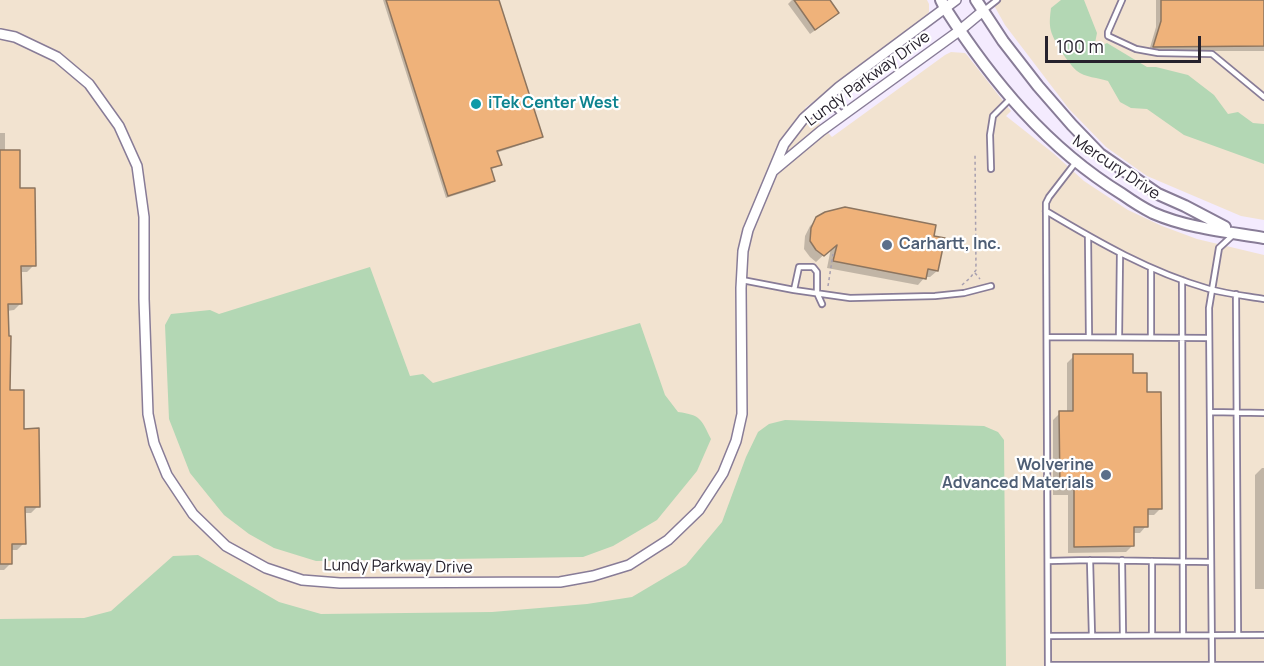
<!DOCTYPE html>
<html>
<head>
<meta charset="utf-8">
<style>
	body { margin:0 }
	#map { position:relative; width:1264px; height:666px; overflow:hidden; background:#f4ebfe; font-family:Manrope,sans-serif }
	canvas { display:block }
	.scale { position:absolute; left:1045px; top:36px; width:156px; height:27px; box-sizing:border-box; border:3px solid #26212c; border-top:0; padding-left:8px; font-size:18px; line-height:21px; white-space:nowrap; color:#26212c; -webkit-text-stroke:4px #fff; paint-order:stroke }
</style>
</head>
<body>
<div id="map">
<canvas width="1264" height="666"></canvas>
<div class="scale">100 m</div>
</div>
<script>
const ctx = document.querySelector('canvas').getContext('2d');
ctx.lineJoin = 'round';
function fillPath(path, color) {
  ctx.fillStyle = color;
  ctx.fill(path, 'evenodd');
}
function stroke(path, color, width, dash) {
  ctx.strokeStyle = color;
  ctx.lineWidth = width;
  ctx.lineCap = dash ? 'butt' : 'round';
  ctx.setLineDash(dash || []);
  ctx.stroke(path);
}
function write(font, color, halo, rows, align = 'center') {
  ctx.font = font + ' Manrope,sans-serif';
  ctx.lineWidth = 4.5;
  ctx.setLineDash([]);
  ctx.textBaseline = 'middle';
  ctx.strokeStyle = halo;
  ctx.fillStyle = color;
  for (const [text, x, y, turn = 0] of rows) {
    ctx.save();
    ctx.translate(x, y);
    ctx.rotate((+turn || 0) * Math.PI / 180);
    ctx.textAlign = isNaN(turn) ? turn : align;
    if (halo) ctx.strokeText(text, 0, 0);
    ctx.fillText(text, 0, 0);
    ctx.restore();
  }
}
fillPath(new Path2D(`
	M0,0H927L929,4V12L925,18L805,108L832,137L945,55L951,52L965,53L967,55L1011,111L1006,116L1053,153L1084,181L1128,210L1162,226L1197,239L1264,255V666H0Z
	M991,0H1264V220L1241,216L1147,176L1106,147L1069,109L1005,25Z`), '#f2e3d0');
fillPath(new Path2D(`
	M1061,0H1084L1097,33L1095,43L1099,47L1107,43L1147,67H1156L1188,75L1214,95L1228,114L1238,112L1253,123L1264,124V164L1184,135L1147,109L1131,108L1120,102L1108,81C1099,78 1084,77 1077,71C1069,64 1054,42 1051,31C1049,24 1050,16 1051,8Z
	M370,267L410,376L423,374L433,383L640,323L665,395L678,412C701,415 701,419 711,439L697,471L657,520L613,546L583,557L316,561L274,548L249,534L224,515L190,473L169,419L165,325L171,314L210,310L219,314Z
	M785,420L984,426L998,432L1004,440L1006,666H0V619L84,618L111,611L173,556L198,555L279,602L321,614L492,612L587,604L632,597L686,565L722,522L746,457L758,432L769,424Z`), '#b3d7b4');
fillPath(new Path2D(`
	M383,0H497L541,136L538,139L496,153L500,164L497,167L489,170L493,181L490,184L446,198Z
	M792,0H828L832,18L810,34L788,4Z
	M1156,0H1264V51H1149L1156,27Z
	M0,133H5V152L19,189L34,265L27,272H20V304L14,310L7,311L9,392L23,430L38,506L31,513H24V543L17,550H11V563L4,570H0Z
	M817,219L932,238L937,271L930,277H925L918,285L827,268L831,248L816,262L810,257L804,249L805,236L810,226Z
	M1074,356L1132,374L1145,393L1161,508L1154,515H1146V526L1140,533H1132V546L1126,552L1068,553V495H1053V420L1060,413H1067V363Z
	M1262,468H1264V589H1255V475Z`), '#0003');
const building = new Path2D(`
	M386,0H499L543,137L497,151L502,165L491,168L495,181L448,196Z
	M794,0H830L839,13L815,30Z
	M1161,0H1264V46L1153,47L1161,21Z
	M0,150H20V188H35L36,266H21L22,304H8L9,336H11L10,390H24V429L39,428L40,507H25L26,544H12V564H0Z
	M845,207L936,225L934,236L945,238L938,271L928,269L926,279L833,261L837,245L824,256L816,250L810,241L811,228L816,217L825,212Z
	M1073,354H1133V373H1147V392H1161L1162,509H1148V527H1134V546L1074,547V489H1060L1059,411H1073Z`);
fillPath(building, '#efb27a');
stroke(building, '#8d755f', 1.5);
const service = new Path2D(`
	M1122,0L1108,32V36L1136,49L1158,53L1212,54L1264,97
	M983,11L997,0
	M826,98L843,116
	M991,169L990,135L993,116L1011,98
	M1046,211C1098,242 1150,272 1209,289C1227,294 1246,296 1264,299
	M1088,236L1089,337
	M742,280L794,290L850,298L935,296L964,293L991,286
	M1182,280L1183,635
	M794,290L799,267H813L817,272V293L822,304
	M1236,294L1238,634
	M1047,337L1208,338
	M1119,337L1120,253
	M1151,337V268
	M1210,412L1264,413
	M1090,560L1092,636
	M1122,560L1123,635
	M1048,561L1090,560L1211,562
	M1152,561V635
	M1048,636L1264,635
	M1048,665H1264
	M1212,665L1209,308L1219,248L1233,235
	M1048,666L1046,211V203L1049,197L1076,162`);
const minor = new Path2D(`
	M0,34L15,37L57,57L89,84L119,126L137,166L144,217V299L148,414L154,443L167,475L193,514L226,546L266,568L302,580L340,583L560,582L593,576L629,565L668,540L699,510L723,473L736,441L742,414L741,288L743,251L748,230L784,144L804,118L839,87L956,0
	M773,171L821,131L959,31L983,11`);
const tertiary = new Path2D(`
	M941,0L945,8C992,81 1047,148 1122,194C1132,201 1143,208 1153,213C1187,228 1228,232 1264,238
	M976,0L1003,41L1038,86L1072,125L1100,154L1158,194L1185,206L1225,227`);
stroke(service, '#887c97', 8);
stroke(minor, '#887c97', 12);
stroke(tertiary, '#887c97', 14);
stroke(new Path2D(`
	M975,273L980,279
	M962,285L970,278L976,270L975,153
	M828,286L833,254`), '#a79faf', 1.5, [3, 3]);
stroke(service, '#fff', 4.5);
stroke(minor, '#fff', 9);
stroke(tertiary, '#fff', 10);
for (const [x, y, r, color] of [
	[476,104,6,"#0f9aa8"],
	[887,245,6,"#5c6f8a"],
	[1106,475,6,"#5c6f8a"]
]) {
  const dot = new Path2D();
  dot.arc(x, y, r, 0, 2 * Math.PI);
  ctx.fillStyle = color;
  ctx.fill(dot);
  stroke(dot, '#fff', 2);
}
write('16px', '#26212c', '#fff', [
	["Lundy Parkway Drive",868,79,-36],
	["Mercury Drive",1116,168,34],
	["Lundy Parkway Drive",398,567,1]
]);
write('bold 16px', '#0d838f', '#fff', [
	["iTek Center West",488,104]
], 'left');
write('bold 16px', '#4e5e75', '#fff', [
	["Carhartt, Inc.",899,245],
	["Wolverine",1094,466,"right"],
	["Advanced Materials",1094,484,"right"]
], 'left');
</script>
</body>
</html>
